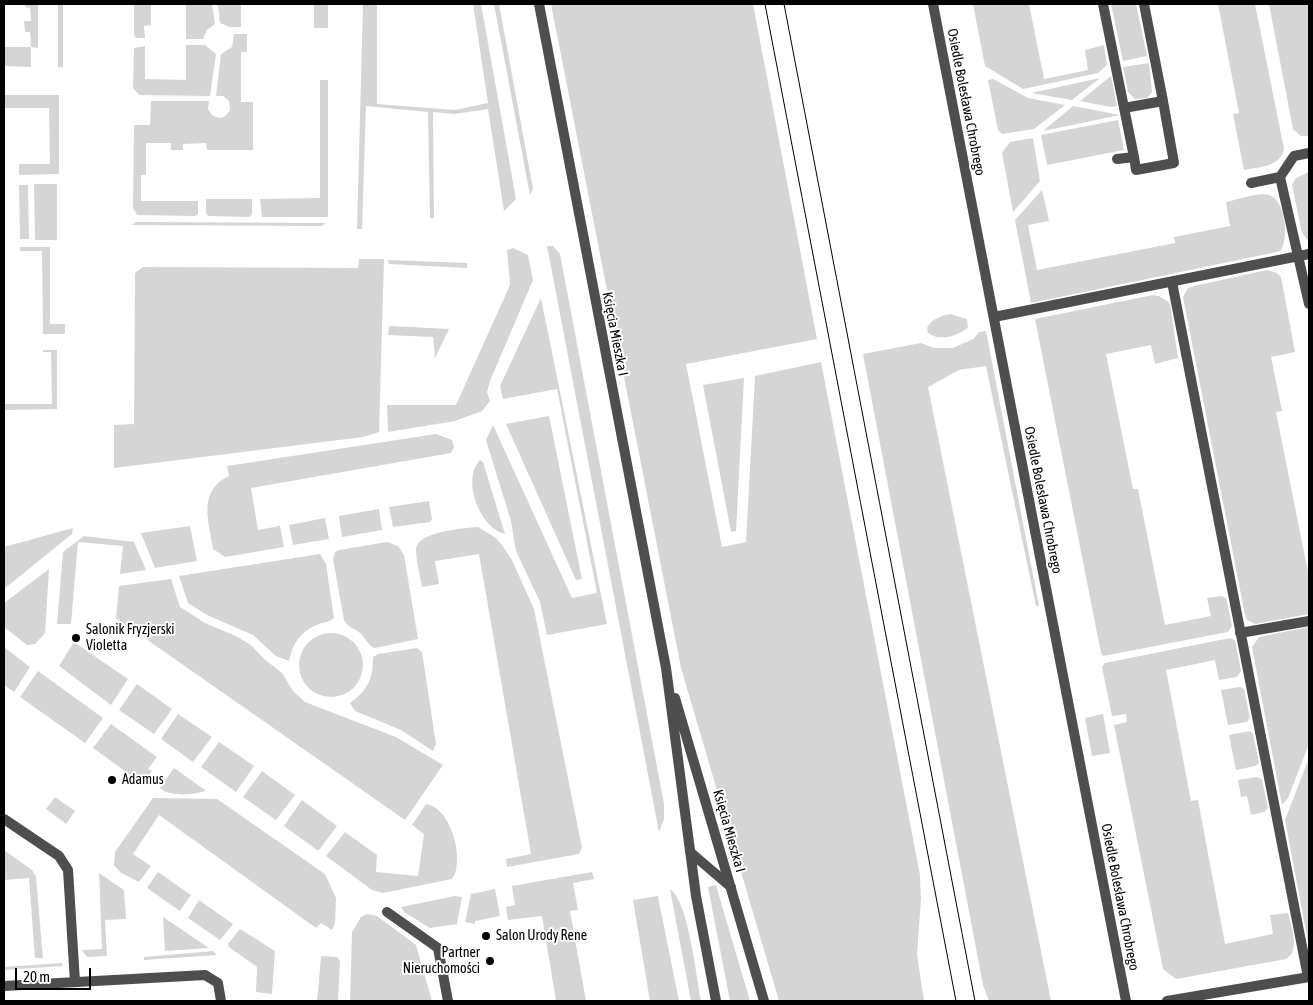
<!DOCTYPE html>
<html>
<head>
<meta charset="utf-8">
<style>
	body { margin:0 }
	#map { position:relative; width:1313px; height:1005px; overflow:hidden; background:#fff; font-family:"Asap Condensed",sans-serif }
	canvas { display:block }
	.frame { position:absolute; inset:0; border:5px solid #000; pointer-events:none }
	.scale { position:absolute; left:15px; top:968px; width:76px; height:22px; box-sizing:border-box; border:2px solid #000; border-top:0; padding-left:6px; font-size:15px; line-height:18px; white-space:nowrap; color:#000; -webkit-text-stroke:4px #fff; paint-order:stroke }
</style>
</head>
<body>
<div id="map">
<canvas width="1313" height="1005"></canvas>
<div class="frame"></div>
<div class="scale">20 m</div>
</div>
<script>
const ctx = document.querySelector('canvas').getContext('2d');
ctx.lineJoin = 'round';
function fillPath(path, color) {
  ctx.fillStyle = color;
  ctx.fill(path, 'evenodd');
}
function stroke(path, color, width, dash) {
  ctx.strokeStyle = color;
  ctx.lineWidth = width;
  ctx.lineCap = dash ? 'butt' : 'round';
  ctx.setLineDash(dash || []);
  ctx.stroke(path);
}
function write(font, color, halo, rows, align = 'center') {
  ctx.font = font + ' "Asap Condensed",sans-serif';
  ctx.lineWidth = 4;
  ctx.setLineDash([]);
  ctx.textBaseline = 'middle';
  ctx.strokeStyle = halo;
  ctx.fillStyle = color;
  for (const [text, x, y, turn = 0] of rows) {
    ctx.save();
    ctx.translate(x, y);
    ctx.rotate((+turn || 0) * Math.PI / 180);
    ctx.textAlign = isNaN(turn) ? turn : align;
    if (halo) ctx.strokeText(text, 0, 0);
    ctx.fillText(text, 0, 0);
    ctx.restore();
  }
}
fillPath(new Path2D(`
	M25,4H38V48L31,47V67L4,66V47H31L30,32H25L24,21H31L30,8L25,7Z
	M58,4H63V67H58Z
	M134,4H151V25L144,26L145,38H136L134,35Z
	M186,4H212L215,24L207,30L203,39H186Z
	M218,4H241V27H230L220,23Z
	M314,4H328V28H314Z
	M363,4H377V104L455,110L488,103L473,4H481L516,199L504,211L488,109L455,114L433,112L434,218H430L428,112L366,106L362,229H357Z
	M494,4H499L533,189L530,195Z
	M551,4H753L817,339L686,364L722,547L746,542L755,376L821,362L920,875L921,898L917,955L924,1001H779L681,668Z
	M973,4H1029L1044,79L1088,70L1085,50L1104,45L1107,65L1098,73L1023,89L985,66Z
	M1111,4H1136L1147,56L1123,61Z
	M1218,4H1255L1284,149C1281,167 1258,167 1244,170L1233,114L1239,113Z
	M1269,4H1309V136H1301L1293,129Z
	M234,34H247V52H241V102H253V150H207L206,143L183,144V150H171V143H146V175H141V201H198V214L195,216L137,215L133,208L134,125H150L151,101H209L208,109L212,115C219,120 227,118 230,109L229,101L223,96H216L221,54L232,47Z
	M186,45H205L216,54L210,96L139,95L133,88L134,48L145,46V79L186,80Z
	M1149,63L1152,92L1147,98L1135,99L1128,92L1123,67Z
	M1111,76L1117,106L1110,107L1080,101Z
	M1100,78L1072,100L1031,93Z
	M993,79L1028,98L1065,105L1034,129L1002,134L998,130L988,80Z
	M320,80H328V217H262L260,199L320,198Z
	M4,95H59V174L19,175V164H50L49,108H4Z
	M1073,106L1120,115L1043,131Z
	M1118,120L1124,150L1047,165L1041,135Z
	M1033,138L1040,181L1013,212L1002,153L1010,142Z
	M1309,172V242L1302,233L1292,185L1296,178Z
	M34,184H57V240H35Z
	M19,185H28L29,239H20Z
	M1042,190L1049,221L1028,225L1037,270L1175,243L1174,237L1230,226L1226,202C1238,200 1257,192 1269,195C1285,199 1290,240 1280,251L1272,253L1031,303L1015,220Z
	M206,199H252V214L249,217L208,216L206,213Z
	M136,222L326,223L322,226L132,225Z
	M547,246H553L560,254L664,804V819L659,832Z
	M20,247H50V324H65V334H43L42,251H20Z
	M513,248L528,255L533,280L490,381L487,392L490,401L482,411L455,421L388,432L387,405H456L510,285L507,250Z
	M359,259H384L379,432L363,437L114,468V425L134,424L135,273L143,267L358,268Z
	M388,260L467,263V268L389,264Z
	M1267,270L1277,273L1281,277L1295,352L1271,357L1282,411L1276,412L1309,577V614L1255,624L1247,620L1245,615L1183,297L1188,288L1194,286Z
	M1153,295L1159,296L1170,303L1178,358L1155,364L1151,345L1106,354L1133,489H1138L1165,625L1211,616L1207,598L1221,596L1226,598L1232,626L1228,632L1103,656L1101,653L1035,319Z
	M541,298L607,624L547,635L540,602L516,551L511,521L486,440L493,425L572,598L597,593L557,389L503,399L500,386Z
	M950,314L967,319L968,328C956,336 941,342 928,333L927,328C931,319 941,316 950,314Z
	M389,326L449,329L435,358L433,337L388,335Z
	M986,331L1039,606H1036L986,366L959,370L928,387L1051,1001H989L983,985L863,354L921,343L934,348H953L973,339L979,332Z
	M43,350H57V409L4,410V404H52L51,352H43Z
	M744,378L736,531L731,532L703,385Z
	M549,416L582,579L576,580L506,424Z
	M436,434L452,440L454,447L451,453L251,488L258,530L280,526L284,547L225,557L213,549C209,522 197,491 229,476L227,466Z
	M480,460L483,462L505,534C480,528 461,480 480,460Z
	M429,501L432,519L430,522L393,527L389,507Z
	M379,509L382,530L342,537L339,516Z
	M325,518L329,539L293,545L289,525Z
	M190,526L197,561L155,568L141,533Z
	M478,527L496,538L504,548L512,560L534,609L582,848L579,854L507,867L506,859L531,854L479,554L435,561L439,584L422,587C420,575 416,561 416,549C417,532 464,528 478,527Z
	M73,528L72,534L4,589V547Z
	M84,536L134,542L146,570L120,574L123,546L78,542L71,624H57L63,552Z
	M387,542L398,546L404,555L418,639L375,648C368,646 366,638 360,633C354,628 347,627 344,620L333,559L335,552L339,550Z
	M320,554L326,564L334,618C329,622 325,622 319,624C302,630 292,643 289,661L276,656L253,635L207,615L188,603L179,576Z
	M49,569L45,633L35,644L27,645L4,627V603Z
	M171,579L180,607L205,623L238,637L252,646L263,658L282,673L293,691L305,702L396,737L443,765L405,820L116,618L119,586Z
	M1309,627V744L1288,798L1282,805L1252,647L1259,637Z
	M299 665a32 32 0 1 1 64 0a32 32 0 1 1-64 0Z
	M1230,638L1235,640L1241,671L1237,677L1219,680L1215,660L1166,670L1191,801L1198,800L1225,944L1273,934L1270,915L1288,913C1291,927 1301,950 1286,959L1176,979L1163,969L1114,725L1127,722L1126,714L1112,716L1102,667L1105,663Z
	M74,642L128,679L111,705L59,666Z
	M4,647L30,667L14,692L4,685Z
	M417,648L422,652L436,744L433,751L401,730L355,711L350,703C368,690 373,679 373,657L378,654Z
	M38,671L103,718L85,743L20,697Z
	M137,684L172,709L154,734L119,710Z
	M1240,687L1244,689L1250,718L1247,722L1228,725L1221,690Z
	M178,714L212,737L193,762L161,739Z
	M1103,714L1110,753L1092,756L1085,718Z
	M111,724L157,757L148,769L152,771L143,784L93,748Z
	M1250,731L1253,734L1259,763L1255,766L1236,770L1229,735Z
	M219,742L254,766L236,792L201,767Z
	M1309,758V947L1285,820Z
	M174,768L205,790V791C194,795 168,797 160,788Z
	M262,771L295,795L276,820L243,797Z
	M1257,777L1262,779L1268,808L1264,812L1251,815L1247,796L1241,797L1238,780Z
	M55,797L75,811L66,824L46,809Z
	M153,798L217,799L325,874L336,898L335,923L332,930L321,923L316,928L159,815L133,854L151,866L139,882L121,873L114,865L115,852Z
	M302,800L337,826L319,850H317L284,826Z
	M426,804C451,807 466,862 452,879L383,893L372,890L326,856L345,832L377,855L376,872L418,876L424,834L412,825Z
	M4,850L32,870L36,877L43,958H35L29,878L4,880Z
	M158,872L191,895L180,911L147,888Z
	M592,872L594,879L573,883L578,910L570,911L586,1001H556L542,916L508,920L506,907L515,905L512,886Z
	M99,873L124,890L126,919L105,920L107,956L87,957L82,950L102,949Z
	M716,885L720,899L750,1001H730L708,887Z
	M495,889L500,916L475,921V924L465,922L471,894Z
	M670,889C689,903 696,975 701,1001H691Z
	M455,896L462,897L457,924L430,928L404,912L401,907Z
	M658,896L659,902L679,1001H650L633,900Z
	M199,900L233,924L220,940L188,918Z
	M367,914L377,916L416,945L432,1001H350L352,932L361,917Z
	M163,917L209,948L165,951Z
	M240,929L275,951L272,994L256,992L257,967L229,947L228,944Z
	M213,951L217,955L144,960V957Z
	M321,956L337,957L340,961L338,1001H317Z
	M62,963L63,966L4,970V967Z`), '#d5d5d5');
stroke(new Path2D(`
	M1103,4L1134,157L1117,159
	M1124,108L1163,101L1144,4
	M1134,157L1136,170L1174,163L1163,101
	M1280,177L1309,304
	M1251,183L1280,177L1294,156L1309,153
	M1172,282L1308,977
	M994,317L1309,254
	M1240,633L1309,621`), '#4e4e4e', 10);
stroke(new Path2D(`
	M933,4L1126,1001
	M4,819L59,856L68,870L75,982
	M387,912L438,948L448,1001
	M4,986L205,975L218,983L221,1001
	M1167,1001L1309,977`), '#4e4e4e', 10);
stroke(new Path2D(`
	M539,4L666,668L696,896L716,1001
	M675,698L764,1001
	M690,852L731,887`), '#4e4e4e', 10);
stroke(new Path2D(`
	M765,4L956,1001
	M784,4L975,1001`), '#000', 1);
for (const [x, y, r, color] of [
	[76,638,5,"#000"],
	[112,780,5,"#000"],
	[486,936,5,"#000"],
	[490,961,5,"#000"]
]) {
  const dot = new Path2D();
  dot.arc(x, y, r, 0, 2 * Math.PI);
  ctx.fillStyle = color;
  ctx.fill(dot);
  stroke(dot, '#fff', 2);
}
write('14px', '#000', '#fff', [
	["Osiedle Bolesława Chrobrego",966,102,79],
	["Księcia Mieszka I",615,334,79],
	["Osiedle Bolesława Chrobrego",1043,500,79],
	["Księcia Mieszka I",729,831,74],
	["Osiedle Bolesława Chrobrego",1120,897,79]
]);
write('14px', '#000', '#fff', [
	["Salonik Fryzjerski",86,630],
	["Violetta",86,646],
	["Adamus",122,780],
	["Salon Urody Rene",496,936],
	["Partner",480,953,"right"],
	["Nieruchomości",480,969,"right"]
], 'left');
</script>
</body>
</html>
